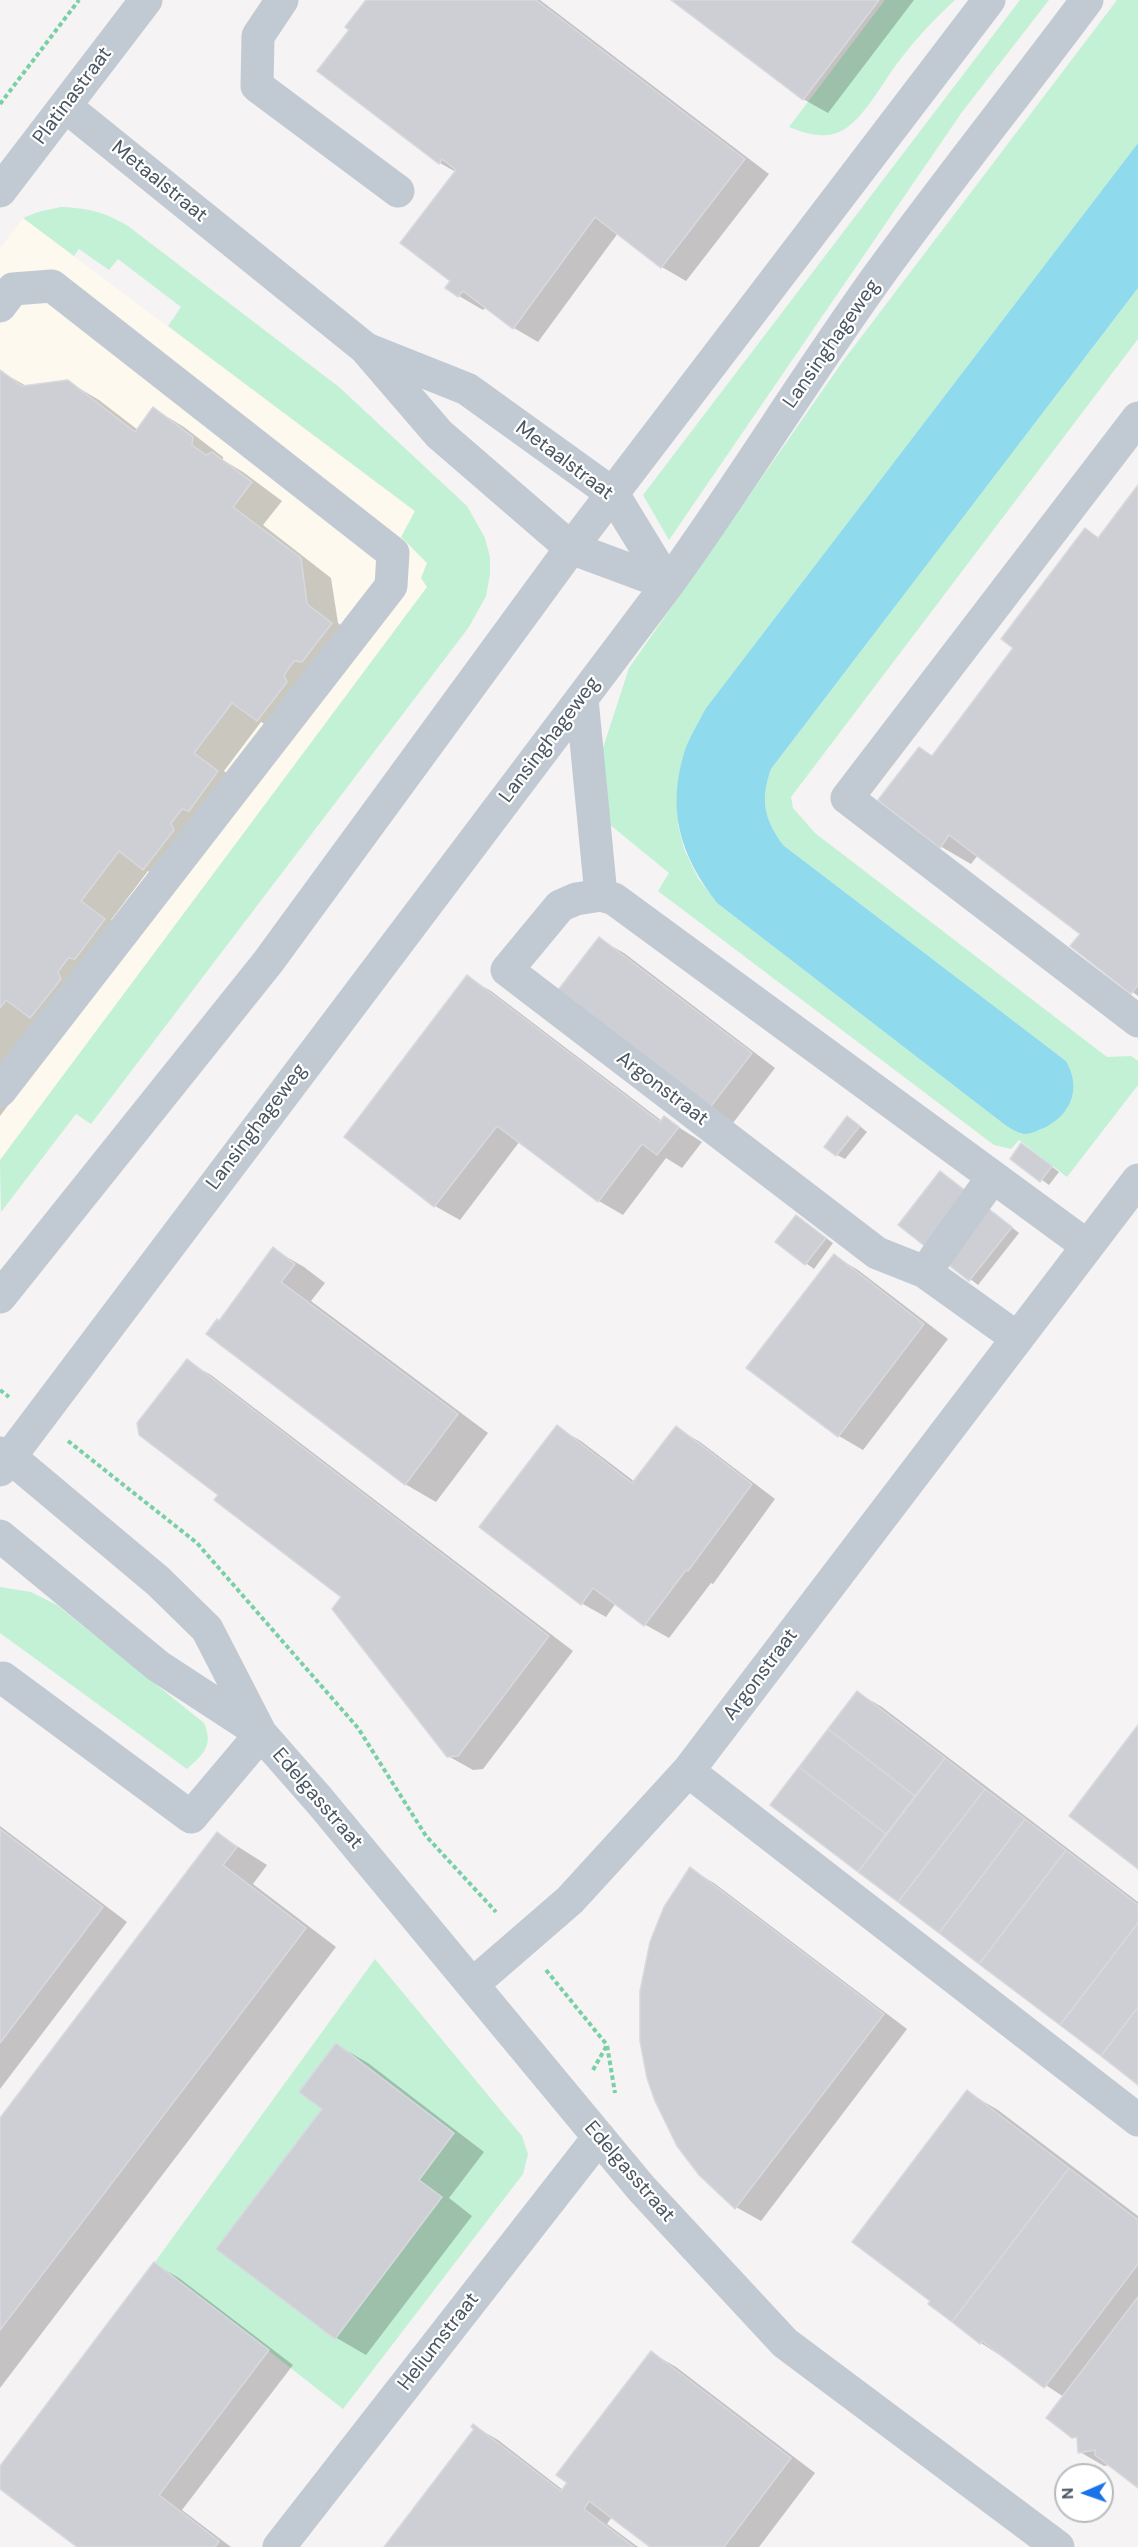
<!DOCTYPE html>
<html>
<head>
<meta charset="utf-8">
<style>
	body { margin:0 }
	#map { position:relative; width:1138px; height:2547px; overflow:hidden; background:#f5f3f3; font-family:"DM Sans",sans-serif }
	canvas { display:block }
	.north { position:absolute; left:1054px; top:2463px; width:60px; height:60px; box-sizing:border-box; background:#fff; border:2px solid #b7bbc0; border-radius:50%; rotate:268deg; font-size:16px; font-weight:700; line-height:24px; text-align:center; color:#4a5661 }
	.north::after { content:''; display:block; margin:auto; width:21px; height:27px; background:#1a73e8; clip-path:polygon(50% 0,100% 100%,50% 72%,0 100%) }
</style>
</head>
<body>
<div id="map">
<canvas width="1138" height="2547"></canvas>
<div class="north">N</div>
</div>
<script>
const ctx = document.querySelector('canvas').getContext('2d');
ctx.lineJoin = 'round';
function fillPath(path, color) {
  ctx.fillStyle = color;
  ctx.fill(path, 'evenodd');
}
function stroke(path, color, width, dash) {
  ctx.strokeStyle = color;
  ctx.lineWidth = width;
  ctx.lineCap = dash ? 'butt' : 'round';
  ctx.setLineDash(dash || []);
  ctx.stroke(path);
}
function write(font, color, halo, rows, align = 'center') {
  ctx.font = font + ' "DM Sans",sans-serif';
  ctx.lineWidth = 4.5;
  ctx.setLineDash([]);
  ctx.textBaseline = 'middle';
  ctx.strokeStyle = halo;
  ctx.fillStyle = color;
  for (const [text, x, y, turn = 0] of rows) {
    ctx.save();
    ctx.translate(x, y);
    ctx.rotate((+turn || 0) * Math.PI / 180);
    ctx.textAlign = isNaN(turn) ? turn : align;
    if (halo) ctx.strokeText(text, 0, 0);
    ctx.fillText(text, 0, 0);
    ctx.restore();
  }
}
fillPath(new Path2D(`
	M23,218L415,512L428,563L421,578L427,587L0,1160V248Z`), '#fdf9ef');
fillPath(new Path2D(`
	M885,0H955C934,19 913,42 896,65C882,84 863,119 843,130C826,140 806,134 789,127Z
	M1020,0H1049L962,112L669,540L643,495Z
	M1117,0H1138V143L706,708L678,825L684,849L698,878L717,903L996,1118L1021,1134C1043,1126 1069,1120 1073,1093C1075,1084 1068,1070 1066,1061L783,845C764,818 760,801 771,769L1138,288V339L791,797L793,808L815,833L1107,1057L1131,1056L1138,1061V1085L1067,1177L1019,1140L1011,1149L994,1145L658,891L669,873L609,824L600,757L629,668L843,361Z
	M61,207C87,208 105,212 128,226L339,387L467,506L485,538L490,557V574L486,596L469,627L91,1124L76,1114L1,1212L0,1160L427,587L421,578L427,563L401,537L415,511L168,326L181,307L118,259L109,270L79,249L74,256L23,218L38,212Z
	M0,1587L31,1592L57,1605L204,1723C214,1746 203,1754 187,1769L0,1633Z
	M375,1959L522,2136L528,2154L523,2174L343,2409L155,2262Z`), '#c3f1d5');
fillPath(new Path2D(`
	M1138,143V288L771,769C760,801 764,818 783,845L1066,1061C1081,1088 1073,1112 1046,1127C1038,1130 1032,1134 1024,1134C1015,1133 1003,1123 996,1118L717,903C680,855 666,810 685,750C690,736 699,722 706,708Z`), '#90daee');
fillPath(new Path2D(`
	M368,0H540L769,174L686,281L662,267L618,233L538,342L514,328L486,307L483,310L459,296L452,281L456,172L440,163L319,71L351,29Z
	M674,0H914L828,113L803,99Z
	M0,371L28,387L67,381L99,400L138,430L154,409L184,427L223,457V460L243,472L282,501L263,525L331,578L338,623L362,641L289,738L261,722L224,771L248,790L175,887L148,871L111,920L135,938L0,1066Z
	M1138,487V996L1072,946L1082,934L978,855L971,864L940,846L920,749L933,756L1015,648L1085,530L1099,539Z
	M599,939L624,953L775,1068L733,1123L709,1109Z
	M467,977L491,991L662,1121L664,1118L702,1142L682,1168L666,1158L623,1215L599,1201L520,1141L460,1220L435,1206L346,1137Z
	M0,1070L22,1087L0,1116Z
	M856,1123L867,1132L845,1159L837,1155Z
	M1030,1150L1059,1172L1049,1185L1012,1158Z
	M948,1177L1019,1233L978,1285L900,1225Z
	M797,1217L833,1243L814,1269L777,1242Z
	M273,1249L304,1267L325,1283L311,1301L488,1433L436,1502L405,1484L220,1323Z
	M834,1256L858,1270L948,1339L863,1450L839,1436L748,1368Z
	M187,1361L211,1375L573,1651L483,1769L473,1770L448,1756L343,1597L220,1494Z
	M557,1427L581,1441L635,1482L676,1428L700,1442L775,1499L713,1584L711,1583L669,1638L644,1624L616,1603L606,1617L581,1603Z
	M858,1693L882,1707L1138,1902V2083L772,1805Z
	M0,1826L127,1922L0,2089Z
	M218,1834L267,1865L253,1884L336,1947L0,2388V2120Z
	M690,1869L714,1883L907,2029L761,2221L736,2207L700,2174Z
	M337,2045L368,2063L484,2152L449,2198L472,2216L366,2355L335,2337L325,2109Z
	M967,2092L998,2110L1138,2216V2486L1110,2465L1104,2466L1080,2452L1078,2439L1073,2436L1064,2397L981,2343Z
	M155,2264L179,2278L293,2365L182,2510L231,2547H80L0,2487V2468Z
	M652,2353L676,2367L815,2473L759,2547H652L612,2517L607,2524L638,2547H386L476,2429L474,2426L498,2440L563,2490Z`), '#0003');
const building = new Path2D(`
	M366,0H536L745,159L661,268L595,217L513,329L463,291L458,297L445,288L450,281L400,243L456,170L442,159L439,164L317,71L349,30L345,27Z
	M671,0H879L803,100Z
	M0,370L22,386L68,380L135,432L153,407L193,437L192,445L206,455L212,452L252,482L233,507L301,558L307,604L332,623L302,662L294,661L284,675L287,682L257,721L232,703L194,753L218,771L189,811L182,809L171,823L174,830L143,870L119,851L81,901L105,919L75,959L68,958L58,972L61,979L30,1018L6,1000L0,1008Z
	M1138,485V985L1131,994L1070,946L1080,934L949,835L940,848L878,800L919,747L932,756L1013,648L1001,639L1085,528L1098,538Z
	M599,937L752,1053L708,1110L555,994Z
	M467,975L660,1122L664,1116L679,1127L657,1155L642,1144L598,1202L497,1126L434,1207L344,1137Z
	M847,1116L860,1126L836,1156L824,1147Z
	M1021,1143L1052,1166L1040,1182L1010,1159Z
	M940,1171L1012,1227L969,1281L898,1225Z
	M796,1215L826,1238L805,1265L775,1242Z
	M273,1247L295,1264L281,1282L458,1414L405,1485L206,1334L217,1319L219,1321Z
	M834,1254L924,1324L838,1437L746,1368Z
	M187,1359L549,1636L458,1756L447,1757L332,1609L341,1597L214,1500L218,1495L139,1435L137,1423Z
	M557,1425L632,1483L676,1426L752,1484L688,1571L686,1570L644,1626L593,1588L581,1605L479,1527Z
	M857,1691L945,1758L915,1796L828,1729Z
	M1138,1725V1869L1069,1816Z
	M828,1729L915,1796L886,1834L799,1767Z
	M945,1758L985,1789L898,1902L858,1872Z
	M799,1767L886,1834L858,1872L770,1805Z
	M985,1789L1025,1819L939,1933L898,1902Z
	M1025,1819L1066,1850L979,1964L939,1933Z
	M0,1829L103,1907L0,2043Z
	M217,1832L237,1847L223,1865L306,1928L0,2330V2118Z
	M1066,1850L1138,1905V1923L1060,2025L979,1964Z
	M690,1867L884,2014L735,2209L699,2175L677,2146L655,2101L647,2078L640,2041V1991L650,1942L664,1907Z
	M1138,1923V2007L1101,2056L1060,2025Z
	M1138,2007V2085L1101,2056Z
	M336,2043L454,2133L419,2180L442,2197L335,2339L216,2249L322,2109L299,2092Z
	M967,2090L1069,2168L952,2322L928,2304L930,2301L852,2242Z
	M1069,2168L1138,2220V2264L1044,2388L982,2341L980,2344L952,2322Z
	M154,2262L269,2350L159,2495L219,2541L215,2547H77L0,2489V2466Z
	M1138,2297V2488L1095,2455V2450L1078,2453L1077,2437L1072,2438L1046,2418Z
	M651,2351L791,2458L724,2547H650L589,2501L584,2509L634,2547H384L474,2429L471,2427L473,2424L561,2491L567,2483L556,2475Z`);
fillPath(building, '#cdcfd5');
stroke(building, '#d7d9de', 1.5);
stroke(new Path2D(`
	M0,104L79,0
	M0,1390L9,1397
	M68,1441L197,1543L358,1728L426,1836L496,1912
	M546,1970L607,2045L615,2093
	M593,2070L607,2045`), '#7ad0a6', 4, [4.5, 3]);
stroke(new Path2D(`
	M282,0L258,36L257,86L398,191
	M65,106L365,348L439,434L571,548L668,584
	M0,191L146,0
	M0,306L13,289L52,286L393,553L391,586L0,1091
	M369,350L467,389L613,494L668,584
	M1138,418L847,798L1138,1021
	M582,699L601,895
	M925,1272L992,1178
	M0,1297L268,962L571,548L989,0
	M1017,1338L925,1272L877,1253L507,970L560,906L576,899L601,895L614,899L1086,1245
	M0,1453L10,1457L158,1581L207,1629L261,1734L319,1800L641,2188L785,2343L1058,2547
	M0,1470L668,584C742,482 807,374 881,272C948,180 1019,91 1087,0
	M0,1536L158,1666L259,1732
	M3,1678L191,1817L261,1734
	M688,1771L1138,2120
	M473,1984L570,1900L688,1771L1138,1180
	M279,2547L599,2137`), '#c1cad2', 33);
write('20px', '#4a5661', '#fff', [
	["Platinastraat",73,96,-53],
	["Metaalstraat",159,182,39],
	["Lansinghageweg",832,344,-55],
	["Metaalstraat",564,461,37],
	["Lansinghageweg",550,740,-53],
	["Argonstraat",662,1089,37],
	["Lansinghageweg",257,1127,-53],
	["Argonstraat",761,1675,-53],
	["Edelgasstraat",317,1799,49],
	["Edelgasstraat",629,2172,49],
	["Heliumstraat",439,2342,-52]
]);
</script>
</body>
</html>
